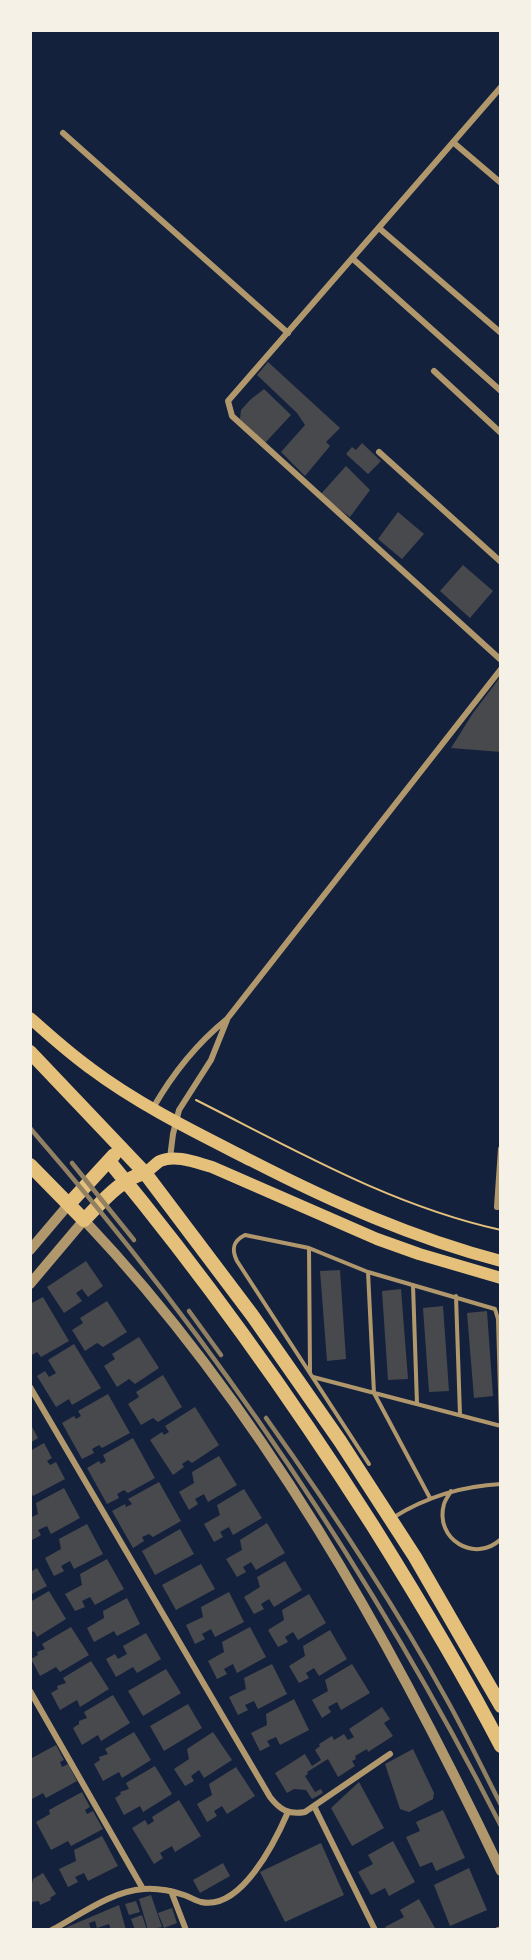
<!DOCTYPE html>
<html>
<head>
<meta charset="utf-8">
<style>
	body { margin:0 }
	#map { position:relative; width:531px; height:1960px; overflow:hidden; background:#14213d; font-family:"Open Sans",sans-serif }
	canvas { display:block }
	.frame { position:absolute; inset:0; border:32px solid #f6f1e7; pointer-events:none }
</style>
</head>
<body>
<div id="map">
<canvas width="531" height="1960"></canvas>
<div class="frame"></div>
</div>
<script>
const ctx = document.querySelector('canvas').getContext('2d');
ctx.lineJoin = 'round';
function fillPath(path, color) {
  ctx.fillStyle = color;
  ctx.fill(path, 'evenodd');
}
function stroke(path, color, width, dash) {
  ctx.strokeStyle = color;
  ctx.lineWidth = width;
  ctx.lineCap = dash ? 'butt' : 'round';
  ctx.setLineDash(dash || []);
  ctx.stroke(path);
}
fillPath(new Path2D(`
	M268,362L340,428L326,442L330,446L305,476L281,452L305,425L297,413L257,375Z
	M264,389L291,415L265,443L240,419L241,410L250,400Z
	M362,443L381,461L368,474L346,454L352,447L356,450Z
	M346,466L370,490L350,517L320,495Z
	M398,512L424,534L402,559L378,539Z
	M463,565L493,591L470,618L440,591Z
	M501,676V752L451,748L473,713Z
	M86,1261L103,1286L88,1297L82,1289L76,1293L82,1301L64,1313L47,1287Z
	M340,1270L346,1359L327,1361L320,1271Z
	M401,1289L408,1379L388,1380L382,1291Z
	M43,1297L69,1341L41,1357L37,1352L30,1356V1304Z
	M107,1301L127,1332L103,1347L97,1343L85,1351L72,1330L83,1323L80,1318Z
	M443,1306L449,1391L429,1392L423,1308Z
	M487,1311L493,1396L474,1398L467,1313Z
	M139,1337L159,1368L135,1384L129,1379L117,1387L104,1366L115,1359L112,1354Z
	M74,1344L101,1388L72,1405L69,1399L56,1407L37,1376L45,1371L49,1377L56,1373L48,1360Z
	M163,1375L182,1407L158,1422L153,1418L141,1425L128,1404L139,1397L136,1392Z
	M108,1394L130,1433L102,1448L99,1445L92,1449L94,1453L82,1459L62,1423L74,1416L76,1419L81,1416L78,1411Z
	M195,1407L219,1445L192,1463L188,1460L182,1464L184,1467L173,1475L150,1440L162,1432L164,1435L169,1432L165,1426Z
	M30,1423L38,1438L30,1443Z
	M133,1438L155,1478L128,1493L124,1490L117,1494L119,1498L107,1504L87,1468L99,1461L101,1464L106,1461L103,1455Z
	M44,1443L52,1458L47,1461L50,1465L56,1462L65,1479L33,1496L30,1490V1451Z
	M219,1456L237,1485L208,1502L204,1494L195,1499L198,1504L189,1510L179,1492L194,1483L192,1472Z
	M159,1482L181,1521L153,1537L149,1534L142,1537L144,1541L133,1548L112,1511L125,1504L126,1507L132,1504L128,1499Z
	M64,1488L80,1518L51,1534L47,1526L38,1530L41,1535L32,1540L30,1518L38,1514L36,1503Z
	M244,1489L262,1518L233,1535L229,1527L220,1532L223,1537L214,1542L204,1524L220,1515L217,1505Z
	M267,1523L285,1553L256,1570L251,1562L243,1567L246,1572L237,1577L226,1559L242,1550L240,1540Z
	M87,1524L103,1554L74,1569L70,1561L61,1566L64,1571L54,1576L45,1558L61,1549L59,1539Z
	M180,1529L194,1554L155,1575L142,1551Z
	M107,1559L124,1589L95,1605L90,1597L82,1601L85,1607L75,1611L65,1594L82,1585L80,1574Z
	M285,1561L302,1590L274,1607L269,1599L261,1604L264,1609L254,1614L244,1597L260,1587L257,1577Z
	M201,1564L215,1589L176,1610L162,1585Z
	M37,1568L47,1586L30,1595V1569L32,1571Z
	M49,1591L66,1619L37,1637L34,1631L30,1633V1602Z
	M229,1592L244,1622L215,1637L211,1629L202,1634L205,1639L195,1644L186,1625L203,1617L201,1607Z
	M309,1594L326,1623L298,1640L293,1632L285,1637L288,1642L278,1647L268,1630L284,1620L282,1610Z
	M127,1598L140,1624L117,1636L114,1631L94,1642L87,1628L104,1618L103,1611Z
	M71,1627L89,1655L60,1672L56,1667L40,1676L31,1659L38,1655L37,1652L45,1649L42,1644Z
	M250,1627L266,1657L237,1673L233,1664L224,1669L227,1674L217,1679L208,1661L224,1652L222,1642Z
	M330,1630L347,1659L319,1676L314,1668L306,1673L309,1678L299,1683L289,1666L305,1656L303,1646Z
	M146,1633L161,1659L137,1673L133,1667L116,1677L106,1659L115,1654L118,1659L127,1654L123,1646Z
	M91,1661L109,1689L80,1707L77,1700L60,1710L51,1693L58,1689L57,1686L66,1683L63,1678Z
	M272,1664L287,1694L258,1709L254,1701L245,1705L248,1710L238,1715L229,1697L246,1689L244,1678Z
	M352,1664L370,1693L341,1710L337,1702L328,1707L331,1712L322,1718L312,1700L328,1691L325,1680Z
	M166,1669L181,1693L143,1716L128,1691Z
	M113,1695L130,1723L101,1741L98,1735L82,1745L73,1728L79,1724V1721L87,1718L84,1712Z
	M294,1699L309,1730L280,1745L276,1737L267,1741L270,1746L260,1751L251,1733L267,1725L266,1714Z
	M188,1704L202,1728L164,1751L150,1726Z
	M382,1707L390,1719L384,1723L393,1736L368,1752L367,1749L355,1756L356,1759L352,1761L355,1766L338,1777L328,1759L307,1772L308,1774L305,1776L315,1792L321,1789L323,1793L312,1799L306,1790L294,1789L287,1793L275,1773L305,1754L312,1766L321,1760L315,1750L320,1746L319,1744L332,1736L334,1740L344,1734L348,1740L354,1737L349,1729Z
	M134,1732L151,1760L122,1778L119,1772L103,1781L94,1764L100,1760L99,1757L108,1754L105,1749Z
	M213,1732L232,1760L204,1778L199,1770L191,1776L194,1781L185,1786L174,1769L189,1759L187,1749Z
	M56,1745L64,1760L60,1762L62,1767L68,1764L77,1781L46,1798L43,1793L30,1800V1759Z
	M413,1749L434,1793L433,1799L409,1812L400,1809L385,1764Z
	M155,1766L172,1794L143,1812L140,1806L124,1815L115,1798L121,1794L120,1792L129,1789L126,1783Z
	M236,1767L255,1796L227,1814L222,1806L214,1811L217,1816L207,1822L197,1804L212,1795L209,1784Z
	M359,1782L384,1828L352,1846L331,1808Z
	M82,1792L90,1807L85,1810L87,1814L93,1811L103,1829L71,1846L68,1841L51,1850L36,1822L50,1814L49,1810Z
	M179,1800L201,1836L175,1852L172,1846L160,1853L163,1858L154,1864L132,1828L145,1820L148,1825L154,1821L152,1817Z
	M443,1810L465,1858L436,1871L432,1862L420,1867L406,1837L420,1831L416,1822Z
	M102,1836L118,1866L88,1881L84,1873L75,1877L78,1882L68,1887L59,1869L76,1861L74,1850Z
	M393,1841L415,1882L389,1896L385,1888L371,1895L358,1872L373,1864L368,1855Z
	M321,1843L344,1895L285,1922L260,1872Z
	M223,1863L230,1876L200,1893L193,1880Z
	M469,1868L487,1910L450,1926L434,1885Z
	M43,1873L56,1894L50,1898L51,1900L40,1905L39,1901L30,1902V1892L33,1879Z
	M151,1895L162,1927L148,1930L139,1899Z
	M419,1899L436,1930H387L385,1927L404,1917L400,1910Z
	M136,1901L140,1912L129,1915L125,1904Z
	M119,1905L126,1930H111L109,1924L97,1928L95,1921L89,1923L91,1930H60Z
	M172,1908L177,1923L164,1928L158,1913Z
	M142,1915L147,1930H135L131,1919Z`), '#48494c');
stroke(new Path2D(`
	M196,1100C295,1150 392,1206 501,1230`), '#e5c07b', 2);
stroke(new Path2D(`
	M309,1248L310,1372
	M368,1272L374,1393L430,1498
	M413,1285L417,1404
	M456,1296L460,1415
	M313,1377L501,1426
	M369,1464L237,1261C231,1249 233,1241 245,1235L309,1248L368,1272L495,1309L498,1319L501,1426
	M451,1491C449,1495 445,1500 444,1504C434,1539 475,1564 501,1539
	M394,1517C428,1496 462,1486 501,1484`), '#b1986c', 4);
stroke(new Path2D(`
	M501,87L228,401L232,416L501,660
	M63,133L288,333
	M454,143L501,183
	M379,228L501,333
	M353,259L501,391
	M434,371L501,433
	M379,452L501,562
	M153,1108C173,1073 195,1045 227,1019L501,669
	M170,1158L173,1134L179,1110L211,1060L227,1020
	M497,1207L501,1149
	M30,1387L270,1797C280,1810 289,1815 305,1812L390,1754
	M30,1691L143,1889
	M314,1806L375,1930
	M171,1891L186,1930
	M52,1930C80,1915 111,1891 144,1889C157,1888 172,1891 184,1895C190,1897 196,1901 201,1902C241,1911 275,1842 288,1812
	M498,1930L501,1929`), '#b1986c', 6);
stroke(new Path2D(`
	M30,1250L69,1204
	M30,1284L84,1220C262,1408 390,1638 501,1871`), '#b1986c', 10);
stroke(new Path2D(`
	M30,1018C49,1035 69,1053 90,1068C139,1105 197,1133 252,1161C332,1202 413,1238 501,1261
	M145,1173C150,1170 155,1164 160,1161C176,1154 197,1163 212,1167L377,1239L419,1254L501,1278`), '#e5c07b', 12);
stroke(new Path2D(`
	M30,1052L145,1173L252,1315L340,1441L415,1557L501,1706
	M109,1161C205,1277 292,1399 373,1526C418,1598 462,1671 501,1746
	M30,1165L84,1220C102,1202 120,1179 145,1173
	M69,1204L114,1155`), '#e5c07b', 14);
stroke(new Path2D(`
	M30,1128C214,1340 374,1576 501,1826
	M72,1163L134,1240
	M189,1311L221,1355
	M266,1418C331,1509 393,1602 447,1700C466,1734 483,1770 501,1805`), '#918062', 4.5);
</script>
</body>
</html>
